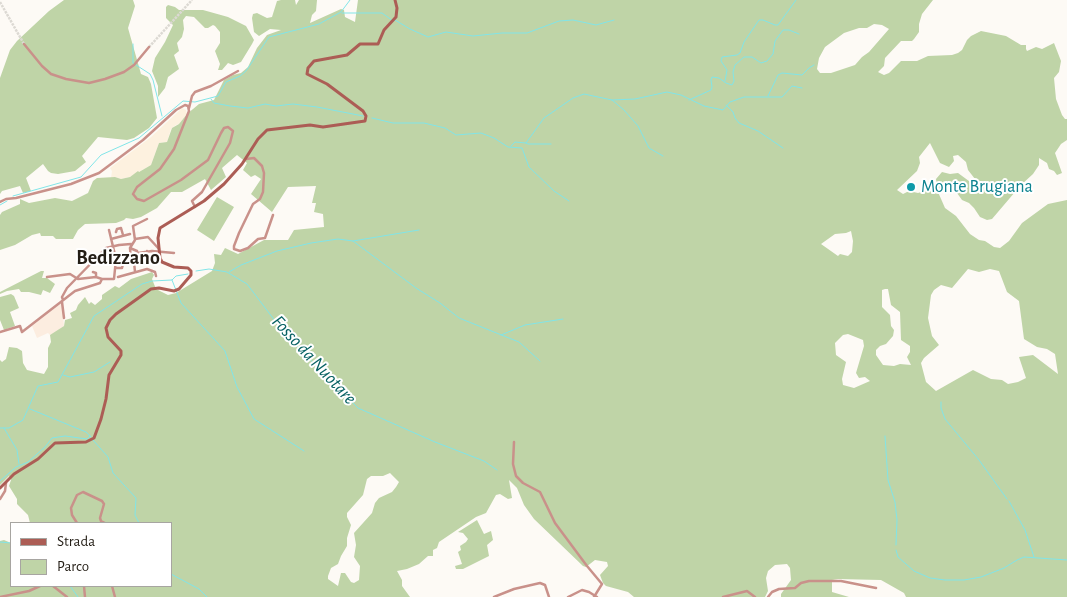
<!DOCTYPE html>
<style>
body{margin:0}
#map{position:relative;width:1067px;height:597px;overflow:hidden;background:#fdfaf5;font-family:"Alegreya Sans",sans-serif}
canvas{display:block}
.legend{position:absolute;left:10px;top:522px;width:162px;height:65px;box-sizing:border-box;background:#fff;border:1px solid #a7a5a1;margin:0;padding:6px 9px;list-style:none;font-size:15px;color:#231d15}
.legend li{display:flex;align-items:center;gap:10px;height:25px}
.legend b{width:25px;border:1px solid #a7a5a1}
</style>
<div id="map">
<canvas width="1067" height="597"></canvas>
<ul class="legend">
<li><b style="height:6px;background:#ac5d55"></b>Strada</li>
<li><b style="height:14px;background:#bfd4a7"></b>Parco</li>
</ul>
</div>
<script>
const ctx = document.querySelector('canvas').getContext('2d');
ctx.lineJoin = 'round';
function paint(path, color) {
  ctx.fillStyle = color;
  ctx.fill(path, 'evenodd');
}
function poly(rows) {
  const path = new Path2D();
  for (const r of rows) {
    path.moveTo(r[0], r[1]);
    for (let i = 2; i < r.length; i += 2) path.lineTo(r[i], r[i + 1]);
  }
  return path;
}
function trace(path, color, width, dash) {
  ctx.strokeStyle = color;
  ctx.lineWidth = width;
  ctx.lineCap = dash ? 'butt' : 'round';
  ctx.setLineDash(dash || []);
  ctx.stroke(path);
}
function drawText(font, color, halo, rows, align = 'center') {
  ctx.font = font + ' "Alegreya Sans",sans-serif';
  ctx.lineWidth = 4;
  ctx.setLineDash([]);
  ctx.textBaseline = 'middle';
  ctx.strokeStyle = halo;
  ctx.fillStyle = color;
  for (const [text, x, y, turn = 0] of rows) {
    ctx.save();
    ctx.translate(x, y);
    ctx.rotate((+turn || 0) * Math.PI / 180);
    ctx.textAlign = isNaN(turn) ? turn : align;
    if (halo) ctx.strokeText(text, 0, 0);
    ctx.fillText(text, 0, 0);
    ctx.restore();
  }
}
const built = poly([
 [182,108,186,110,187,114,179,124,176,125,171,129,167,142,159,143,151,165,130,177,121,179,115,177,111,178,112,171,110,168,151,137]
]);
const education = poly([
 [60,304,62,304,64,326,53,334,50,335,48,333,37,338,32,326]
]);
const green = poly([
 [64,0,133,0,135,6,128,28,141,74,148,77,151,84,157,118,149,128,134,138,127,140,98,137,82,156,86,162,75,171,58,174,51,173,48,171,43,164,26,178,31,191,23,193,20,186,2,191,0,194,0,78,10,50,17,41,49,11],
 [281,0,295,0,296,5,299,0,317,0,316,11,312,15,310,23,341,9,344,10,345,17,355,22,358,0,933,0,922,14,919,24,919,32,914,39,912,41,901,41,885,58,884,66,878,72,884,75,889,73,901,61,917,61,928,56,952,55,958,53,962,50,967,40,971,36,981,31,1006,36,1021,45,1026,45,1026,49,1027,51,1036,47,1042,49,1054,43,1061,61,1059,72,1054,78,1056,99,1062,115,1065,119,1067,119,1067,140,1061,144,1055,153,1062,173,1057,175,1054,171,1049,169,1047,163,1039,158,1039,165,1033,174,1021,185,992,219,987,220,980,217,974,208,969,203,962,200,957,193,952,190,942,190,937,187,936,179,942,172,950,174,958,173,973,184,975,179,968,170,966,162,958,155,953,156,954,161,949,167,940,163,930,143,919,157,920,163,917,171,897,190,903,194,909,191,918,193,934,188,938,192,945,208,956,216,970,234,979,240,985,241,994,247,1000,248,1009,241,1022,223,1048,204,1067,200,1067,597,906,597,904,593,881,580,838,579,832,580,832,592,849,597,781,597,781,594,791,580,790,568,787,564,775,565,768,571,766,578,768,591,765,597,634,597,628,592,606,586,603,583,600,575,608,566,607,562,595,560,586,567,583,566,534,519,524,505,517,488,509,480,512,498,508,499,500,494,496,495,486,513,476,517,439,542,437,548,433,550,433,556,428,556,419,564,407,569,397,571,402,580,402,586,410,597,0,597,0,541,4,540,11,543,11,586,171,586,171,523,30,523,28,515,17,504,17,499,9,486,11,480,9,476,0,485,0,360,2,362,6,359,9,347,17,348,22,351,23,363,27,370,44,374,48,367,48,348,51,342,50,335,64,326,65,320,72,318,70,313,76,310,78,305,85,297,89,304,91,302,95,305,102,299,102,295,115,286,119,288,131,279,152,272,154,275,152,279,156,289,168,295,176,293,212,271,215,263,214,254,221,255,225,248,238,254,264,240,288,240,294,230,324,227,323,214,314,212,316,203,312,203,316,186,288,187,272,212,251,194,261,179,255,175,251,177,243,170,247,163,237,155,222,168,226,177,211,190,205,179,182,192,171,192,157,208,141,217,133,219,126,218,124,220,116,223,85,224,78,230,73,239,56,239,53,236,41,236,40,233,32,235,15,245,0,250,0,215,2,212,20,204,20,199,29,203,55,198,72,201,88,193,93,181,97,178,115,177,121,179,130,177,138,171,139,172,151,165,159,143,167,142,172,128,179,124,187,114,199,104,214,100,224,80,233,75,241,73,248,67,257,48,267,35,281,30,270,29,259,36,254,32,252,18,253,14,257,13,267,18,272,17,277,1],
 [874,24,882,25,889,29,869,52,862,57,855,65,831,73,820,73,817,69,819,58,825,47,844,33,859,28,867,28],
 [851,231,853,241,852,252,848,256,840,254,838,256,821,244,835,234,846,233],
 [968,269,979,272,990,269,999,271,1007,292,1019,301,1024,339,1037,347,1047,349,1055,354,1058,374,1033,355,1019,357,1026,378,1018,382,1008,384,1002,380,991,379,973,370,936,391,926,382,921,363,924,358,939,345,932,336,928,318,931,295,934,290,941,285,952,288],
 [885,289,888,289,891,305,900,312,901,340,910,346,910,352,907,357,911,365,900,364,894,366,883,365,876,355,876,350,880,346,886,344,893,336,894,330,891,326,890,315,882,307,882,290],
 [848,334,863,340,864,346,856,373,859,378,865,377,870,381,854,388,843,385,842,379,846,362,836,355,835,343,843,335],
 [390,473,399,482,396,487,392,492,379,498,375,503,372,513,354,533,356,545,354,557,360,566,359,580,354,583,351,582,345,573,341,573,338,586,328,579,328,576,331,568,338,564,341,556,347,546,347,538,351,525,347,517,347,513,363,495,367,479,371,476,383,476],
 [168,5,175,7,179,10,203,10,228,17,246,26,254,40,252,44,241,62,233,65,228,63,222,70,218,70,220,64,215,51,220,43,220,32,215,26,213,25,208,28,205,28,194,17,186,16,183,20,184,29,182,37,177,43,179,51,174,55,179,69,168,77,165,88,158,97,158,86,152,71,155,58,165,42,173,25,166,18,166,7],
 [217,197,234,207,214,241,197,230],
 [41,271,44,271,42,278,47,278,55,284,50,293,43,290,41,295,29,292,21,292,19,289,7,291,0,294,0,292],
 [11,294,14,296,19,308,10,312,15,326,4,330,0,320,0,297],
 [477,520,484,534,491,531,493,540,487,545,489,556,463,569,456,569,455,566,462,564,458,552,461,550,460,546,466,542,468,539,463,533,458,532]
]);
const stream = poly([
 [342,13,382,13,393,21,395,20,410,29,428,37,446,32,473,36,502,33,527,33,559,21,573,20,596,25,614,20],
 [133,44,133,63,150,74,153,80,162,116],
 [725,81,727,70,721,61,722,57,737,55,740,53,744,42,759,20,763,20,775,25,778,25,796,0],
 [768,96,778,75,782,73,802,75,809,68,814,65],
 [211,99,214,103,230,106,248,108,265,104,276,106,293,104,317,107,363,116],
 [612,100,635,99,667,92,681,95,704,106,723,110,730,102,744,97,782,97,792,86,802,88],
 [689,100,711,90,712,87,711,80,712,77,719,78,726,83,732,85,734,81,733,72,735,65,744,57,752,57,761,63,767,61,773,54,775,41,783,30,789,30,799,34],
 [726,105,733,112,735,118,739,123,758,131,783,148],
 [372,118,393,123,424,123,445,128,456,135,481,133,494,138,508,147,522,148,529,167,554,191,569,201],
 [526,143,544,118,573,98,584,94,612,100,624,110,638,126,649,148,663,156],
 [511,146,515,142,526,143,528,144,551,144],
 [13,196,81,177,101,155,139,138,183,101,195,102,218,96,226,82,240,76,246,71,269,37,319,24,341,12,350,0],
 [0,205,7,201],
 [353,241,419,230],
 [196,271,209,269,227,272,247,284,285,334,358,408,435,442,484,461,497,470],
 [229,272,241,265,277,251,311,243,338,239,353,241,416,288,440,303,459,318,519,342,540,361],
 [172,280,181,303,225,351,237,387,254,419,304,451],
 [501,335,525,325,563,319],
 [63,375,70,377,94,372,110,362],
 [941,402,941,408,945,419,979,460,1007,499],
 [30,409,86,432,91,437],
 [0,428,9,428,23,420,38,386,58,382,94,316,142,284,152,281,172,280,176,276,188,274],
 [4,428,17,450,19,464],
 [885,436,888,480,895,502,897,520,896,545],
 [93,440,108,457,113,473,136,498,135,515,139,523],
 [0,481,16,467,28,462,45,447,52,438,65,436,87,439,90,436],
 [1009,501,1025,530,1034,557],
 [0,542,11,543],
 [896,550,898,557,914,571,930,578,945,580,964,580,981,577,1004,568,1017,560,1024,557,1067,560],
 [171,574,199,589,207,597],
 [70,586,78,597]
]);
const streetTunnel = poly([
 [0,2,24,44],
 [149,47,192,0]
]);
const street = poly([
 [24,44,42,66,51,74,66,79,89,83,105,79,124,72,134,65,149,47],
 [189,108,192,96,195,92,211,86,238,71],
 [246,159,254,158,262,166,264,173,263,192,260,199,253,204,239,233,234,246,234,249,240,251,248,248,258,239,265,238,273,215],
 [0,202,6,199,16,198,71,184,99,173,143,140,176,110,185,105,188,106,189,111,174,149,160,169,137,187,133,194,137,199,144,201,181,180,208,160,221,133,224,128,228,127,233,131,230,143,202,192,192,201,195,207],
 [116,232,117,229,121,228,123,235],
 [111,239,130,234],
 [135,239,148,237,159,249],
 [135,240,130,248,131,261,134,262,135,272],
 [135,240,133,226,147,219],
 [130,248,137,251,139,263],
 [138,253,152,251,174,253],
 [144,257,148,258,147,251],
 [148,258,150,262,161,260],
 [135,264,150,262],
 [116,268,122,268,124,260,130,257],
 [93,272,96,273,96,277,102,279],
 [47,277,70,274,78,279,96,277],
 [118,277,147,269,155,272,156,276],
 [63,300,62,297,67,288,106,248,119,245,131,244],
 [62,302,64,318],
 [0,332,20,326,22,332,75,291,100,283,102,279,114,279,116,259,109,230],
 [514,442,513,464,516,476,523,483,540,492,555,523,587,566,602,584,594,597],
 [0,499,5,491,6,483],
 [77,523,72,515,71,508,77,495,83,492,102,501,104,504,100,518,101,521,105,523],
 [53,586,67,597],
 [84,586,85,597],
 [112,586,115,597],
 [0,597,29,591,40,586],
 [494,597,514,589,540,583,545,585,549,597],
 [568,597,582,590,589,592,597,597],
 [723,597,747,591,755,597],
 [768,597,772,592,779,589,795,588,801,583,809,581,841,581,876,588]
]);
const secondary = poly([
 [0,488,14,474,38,459,55,443,86,442,94,438,101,419,106,399,109,375,121,355,121,351,108,337,106,328,110,320,116,314,151,289,159,288,174,291,179,289,191,275,191,271,188,268,174,267,162,262,160,258,158,238,160,228,204,201,224,184,242,164,258,139,267,130,310,125,323,127,365,121,366,116,363,111,327,84,307,74,308,68,314,61,347,55,360,44,378,44,384,30,396,17,397,8,395,0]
]);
const markers = [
 [911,187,5,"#0f9aa8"]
];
const cultureNames = [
 ["Monte Brugiana",921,187]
];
const waterNames = [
 ["Fosso da Nuotare",314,360,47]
];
const quarterNames = [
 ["Bedizzano",118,258]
];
paint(built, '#fdf1df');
paint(education, '#fcede0');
paint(green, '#bfd4a7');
trace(stream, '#81e5e8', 1);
trace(streetTunnel, '#dcd9d3', 2.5, [2.5, 1]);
trace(street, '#c9918a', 2.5);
trace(secondary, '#ac5d55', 3);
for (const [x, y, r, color] of markers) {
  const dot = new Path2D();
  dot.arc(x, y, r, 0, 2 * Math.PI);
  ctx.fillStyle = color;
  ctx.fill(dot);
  trace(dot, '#fff', 2);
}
drawText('18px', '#0d838f', '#fff', cultureNames, 'left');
drawText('italic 19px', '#086264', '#fff', waterNames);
drawText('bold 20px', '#231d15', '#fff', quarterNames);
</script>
